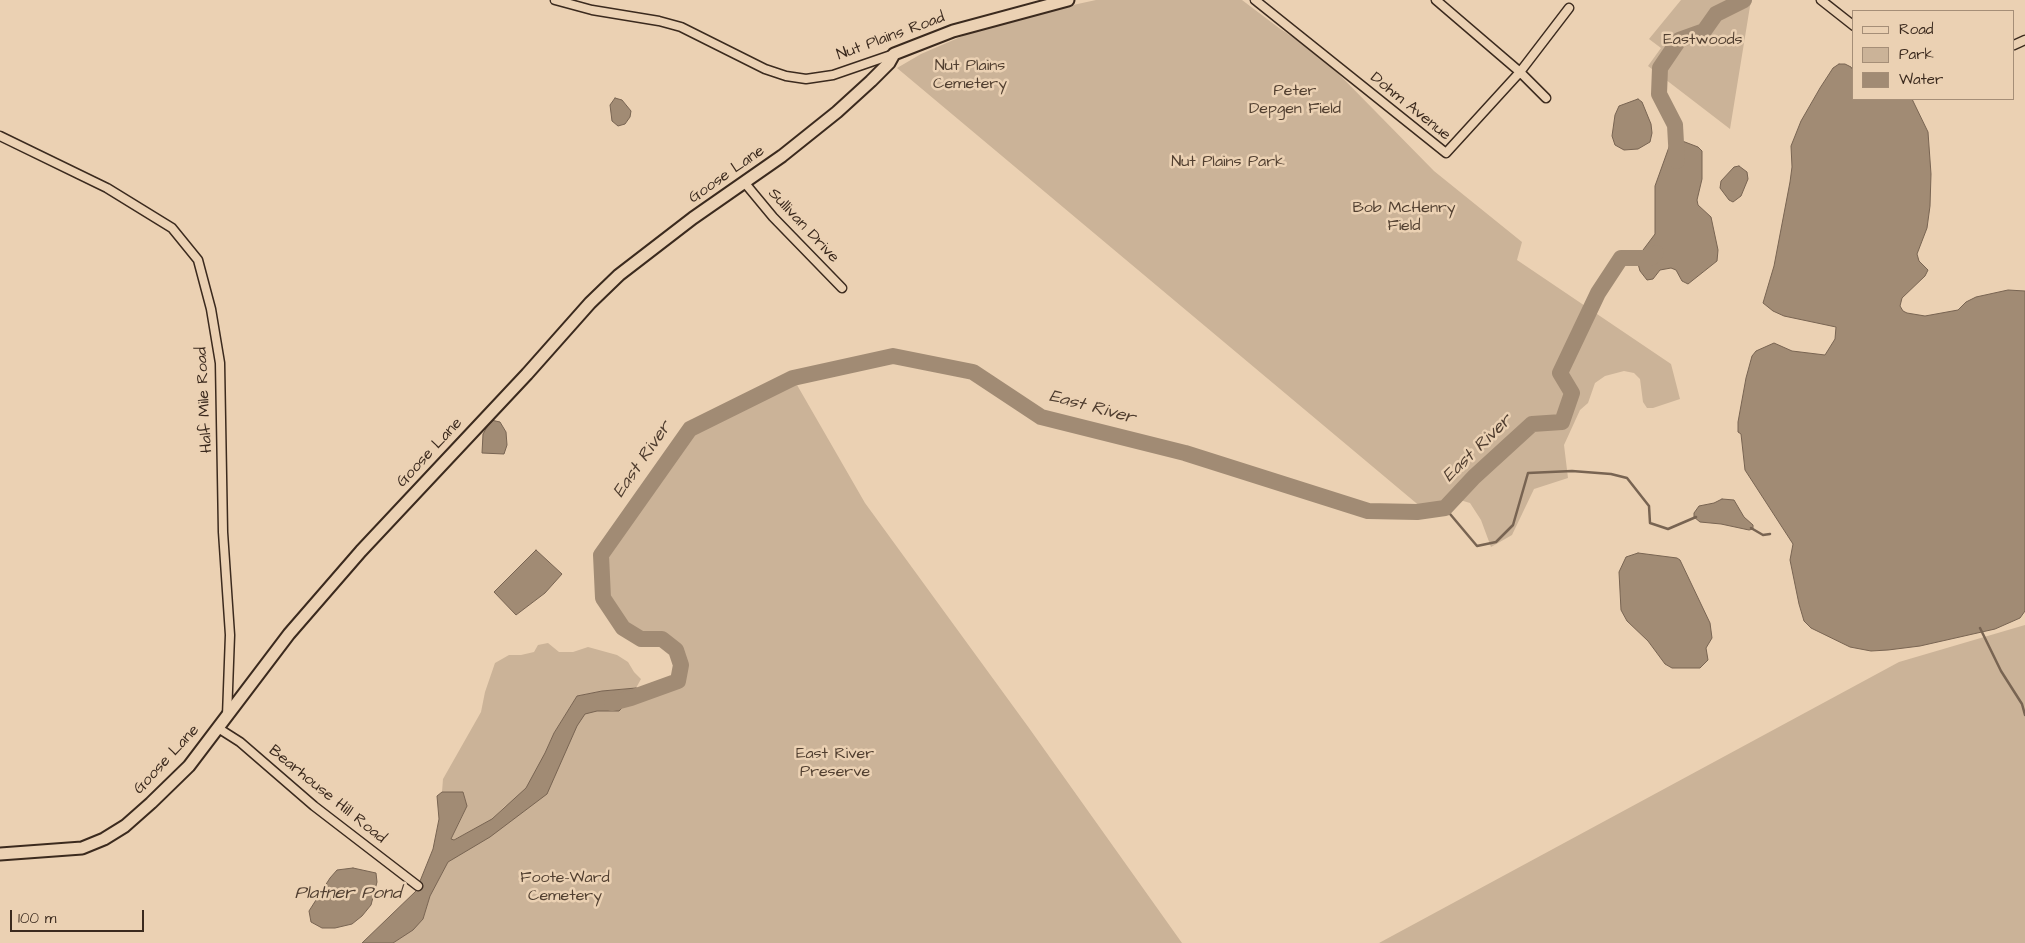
<!DOCTYPE html>
<style>
body{margin:0}
#map{position:relative;width:2025px;height:943px;overflow:hidden;background:#ebd1b3;font-family:"Architects Daughter",sans-serif}
canvas{display:block}
.legend{position:absolute;left:1852px;top:10px;width:162px;height:90px;box-sizing:border-box;background:#ebd1b3;border:1px solid #a58e77;margin:0;padding:6px 9px;list-style:none;font-size:15px;color:#3b2a1e}
.legend li{display:flex;align-items:center;gap:10px;height:25px}
.legend b{width:25px;border:1px solid #a58e77}
.scale{position:absolute;left:10px;top:910px;width:134px;height:22px;box-sizing:border-box;border:2px solid #3b2a1e;border-top:0;padding-left:6px;font-size:15px;line-height:18px;white-space:nowrap;color:#3b2a1e;-webkit-text-stroke:4px #ebd1b3;paint-order:stroke}
</style>
<div id="map">
<canvas width="2025" height="943"></canvas>
<ul class="legend">
<li><b style="height:6px;background:#ebd1b3"></b>Road</li>
<li><b style="height:14px;background:#cbb398"></b>Park</li>
<li><b style="height:14px;background:#a18b74"></b>Water</li>
</ul>
<div class="scale">100 m</div>
</div>
<script>
const ctx = document.querySelector('canvas').getContext('2d');
ctx.lineJoin = 'round';
function paint(path, color) {
  ctx.fillStyle = color;
  ctx.fill(path, 'evenodd');
}
function poly(rows) {
  const path = new Path2D();
  for (const r of rows) {
    path.moveTo(r[0], r[1]);
    for (let i = 2; i < r.length; i += 2) path.lineTo(r[i], r[i + 1]);
  }
  return path;
}
function trace(path, color, width, dash) {
  ctx.strokeStyle = color;
  ctx.lineWidth = width;
  ctx.lineCap = dash ? 'butt' : 'round';
  ctx.setLineDash(dash || []);
  ctx.stroke(path);
}
function drawText(font, color, halo, rows, align = 'center') {
  ctx.font = font + ' "Architects Daughter",sans-serif';
  ctx.lineWidth = 5;
  ctx.setLineDash([]);
  ctx.textBaseline = 'middle';
  ctx.strokeStyle = halo;
  ctx.fillStyle = color;
  for (const [text, x, y, turn = 0] of rows) {
    ctx.save();
    ctx.translate(x, y);
    ctx.rotate((+turn || 0) * Math.PI / 180);
    ctx.textAlign = isNaN(turn) ? turn : align;
    if (halo) ctx.strokeText(text, 0, 0);
    ctx.fillText(text, 0, 0);
    ctx.restore();
  }
}
const green = poly([
 [1096,0,1242,0,1279,28,1320,55,1434,171,1522,242,1517,260,1671,364,1680,399,1653,408,1647,408,1643,402,1640,379,1634,373,1624,371,1605,376,1595,383,1588,403,1580,410,1564,445,1568,478,1534,489,1512,535,1491,547,1481,520,1470,503,1460,500,1428,513,897,68,921,54,995,22],
 [1681,0,1751,0,1730,129,1648,66,1661,48,1649,39],
 [793,378,865,503,1029,728,1182,943,393,943,423,919,430,896,448,862,490,826,507,804,492,820,453,840,451,840,467,806,463,792,442,792,443,779,481,712,485,692,495,663,509,655,521,655,534,652,538,645,548,643,559,652,573,652,588,647,617,655,628,662,634,672,641,679,636,688,602,691,577,696,554,733,545,753,581,708,612,696,632,698,678,681,681,665,676,650,662,640,641,639,623,628,603,598,601,555,690,429],
 [2025,625,2025,943,1379,943,1899,662]
]);
const water = poly([
 [1839,64,1845,64,1851,67,1854,72,1854,99,1912,99,1928,132,1931,174,1930,206,1927,228,1917,254,1919,261,1928,270,1925,276,1902,298,1900,306,1903,311,1907,313,1925,316,1958,310,1966,302,1976,297,2008,290,2025,291,2025,611,2020,618,1995,629,1920,646,1888,650,1871,651,1850,647,1811,628,1804,621,1799,604,1790,560,1793,544,1745,470,1741,434,1738,432,1738,422,1746,378,1752,356,1756,351,1774,343,1792,351,1825,355,1835,339,1836,327,1784,316,1773,311,1763,303,1774,266,1790,182,1792,167,1791,146,1801,121,1820,88,1833,68,1839,64],
 [615,98,622,100,631,111,630,117,625,124,618,126,612,121,610,105,615,98],
 [1638,99,1642,102,1651,124,1652,133,1650,142,1638,149,1624,150,1615,145,1612,136,1615,115,1619,106,1638,99],
 [1677,139,1698,147,1702,151,1702,179,1697,200,1698,205,1711,217,1718,250,1717,261,1688,284,1682,281,1676,270,1671,268,1660,270,1653,279,1647,280,1640,271,1638,264,1637,258,1655,234,1655,186,1669,147,1671,141,1677,139],
 [1739,166,1747,172,1748,179,1741,196,1733,202,1729,200,1720,188,1721,181,1734,167,1739,166],
 [491,420,500,422,506,432,507,445,504,454,482,453,483,434,491,420],
 [1722,499,1734,500,1744,517,1753,525,1753,529,1749,530,1721,524,1700,522,1694,517,1694,513,1699,506,1714,503,1722,499],
 [536,550,562,574,545,593,516,615,494,592,536,550],
 [1638,553,1677,558,1680,560,1710,623,1712,638,1706,648,1708,660,1700,668,1672,668,1665,664,1648,641,1627,621,1621,610,1619,572,1626,557,1638,553],
 [636,688,631,698,619,711,597,711,585,714,577,726,547,794,490,837,448,862,430,896,423,919,413,930,393,943,362,943,416,891,433,849,439,819,437,796,442,792,463,792,467,806,451,839,454,840,492,819,526,788,545,753,554,733,577,696,602,691,636,688],
 [353,868,376,873,377,882,371,905,362,916,352,924,335,928,322,928,311,922,309,911,330,878,337,870,353,868]
]);
const stream = poly([
 [1445,508,1477,546,1496,542,1513,525,1528,473,1572,471,1611,474,1627,478,1649,506,1650,523,1668,529,1696,517],
 [1751,528,1763,535,1770,534],
 [1980,628,2001,671,2022,704,2025,715]
]);
const river = poly([
 [1677,161,1675,125,1659,94,1660,68,1679,40,1704,31,1716,14,1744,0],
 [612,703,631,698,678,681,681,665,676,650,662,639,641,639,623,628,603,598,601,555,690,429,793,378,893,356,973,372,1041,417,1185,453,1368,511,1417,512,1445,508,1474,477,1532,424,1562,422,1572,393,1560,373,1598,293,1621,258,1651,258,1656,253]
]);
const street = poly([
 [555,0,592,10,659,21,681,27,765,69,786,76,806,79,833,75,894,54],
 [1255,0,1446,153,1520,72,1569,8],
 [1436,0,1520,72,1546,98],
 [1821,0,1854,26],
 [2014,45,2025,40],
 [0,136,107,188,172,228,198,260,211,309,220,363,223,532,230,635,227,716],
 [744,182,773,217,842,288],
 [218,728,240,742,314,806,418,886]
]);
const secondary = poly([
 [0,854,82,848,104,839,125,826,151,803,189,766,289,634,361,551,527,374,590,303,619,275,693,218,782,156,837,112,871,81,889,63,894,54,953,31,1068,0]
]);
const streetNames = [
 ["Nut Plains Road",891,37,-20],
 ["Dohm Avenue",1410,107,39],
 ["Goose Lane",727,175,-35],
 ["Sullivan Drive",803,226,47],
 ["Half Mile Road",205,400,-93],
 ["Goose Lane",430,453,-47],
 ["Goose Lane",167,760,-47],
 ["Bearhouse Hill Road",327,795,39]
];
const parkNames = [
 ["Eastwoods",1703,41],
 ["Nut Plains",970,67],
 ["Cemetery",970,85],
 ["Peter",1295,92],
 ["Depgen Field",1295,110],
 ["Nut Plains Park",1228,163],
 ["Bob McHenry",1404,209],
 ["Field",1404,227],
 ["East River",835,755],
 ["Preserve",835,773],
 ["Foote-Ward",565,879],
 ["Cemetery",565,897]
];
const waterNames = [
 ["East River",1092,408,15],
 ["East River",1478,449,-44],
 ["East River",643,460,-55],
 ["Platner Pond",348,894]
];
paint(green, '#cbb398');
paint(water, '#a18b74');
trace(water, '#786452', 1);
trace(stream, '#786452', 2.5);
trace(river, '#a18b74', 16);
trace(street, '#3b2a1e', 11);
trace(secondary, '#3b2a1e', 15);
trace(street, '#ebd1b3', 8);
trace(secondary, '#ebd1b3', 11);
drawText('16px', '#3b2a1e', '#ebd1b3', streetNames);
drawText('16px', '#513f30', '#ebd1b3', parkNames);
drawText('italic 18px', '#4f3d2f', '#ebd1b3', waterNames);
</script>
